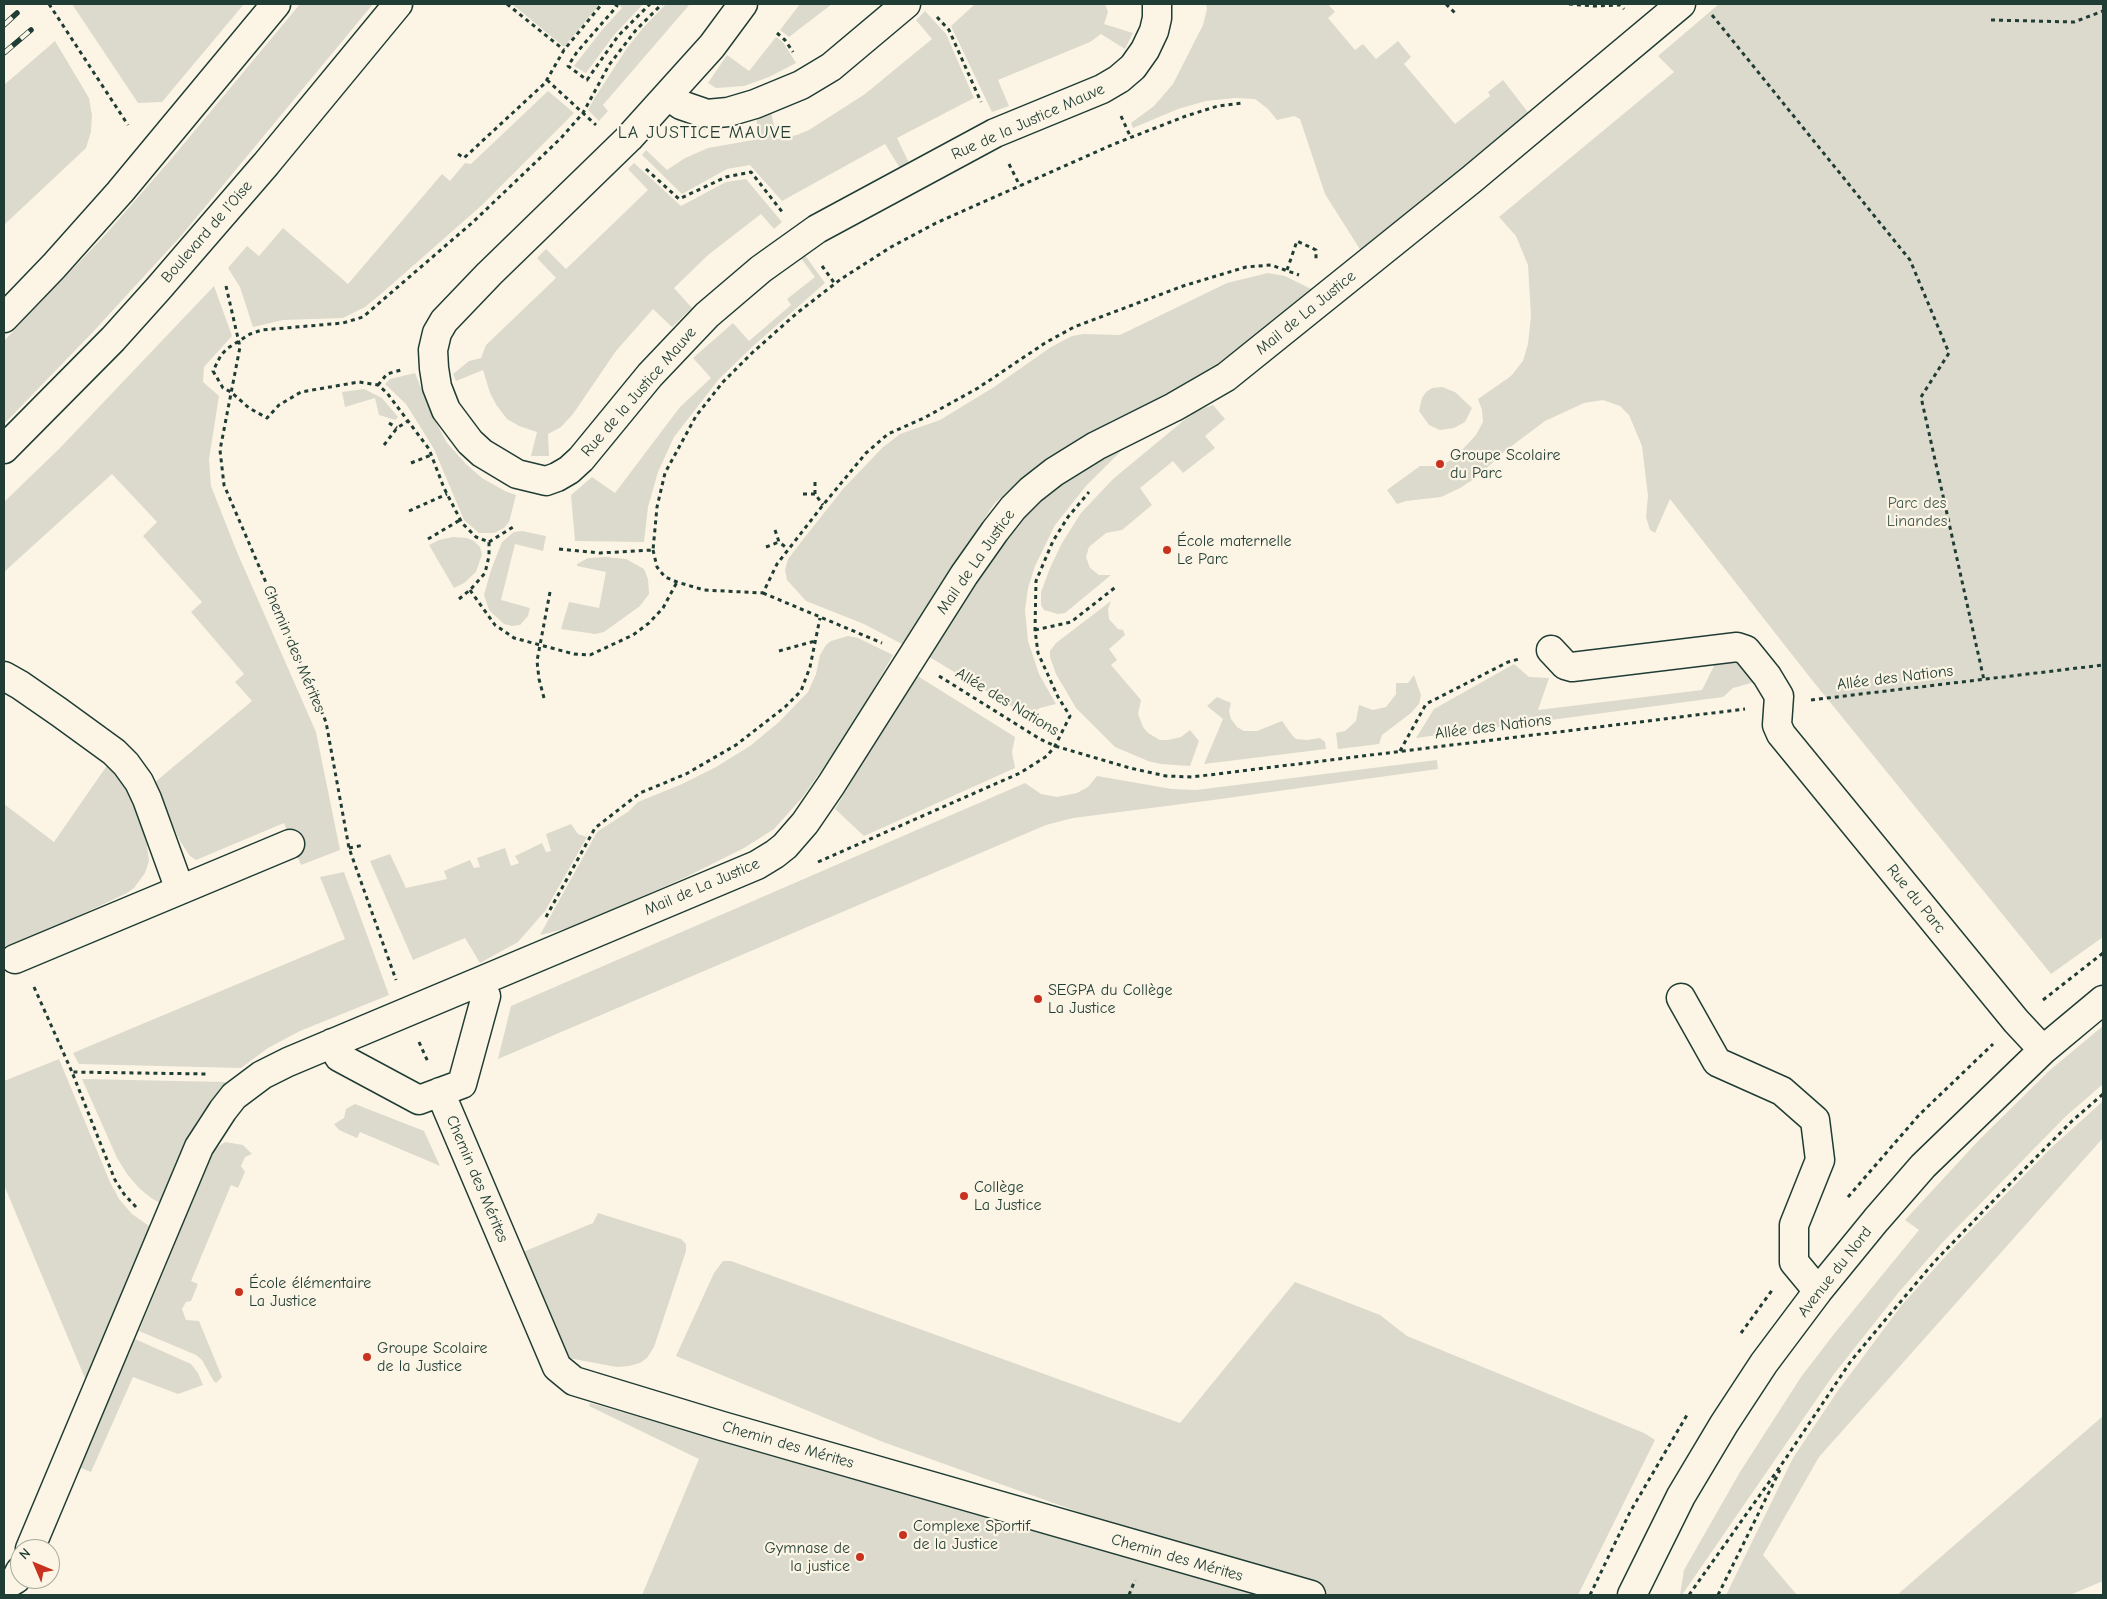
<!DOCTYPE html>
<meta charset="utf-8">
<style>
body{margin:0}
#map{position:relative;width:2107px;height:1599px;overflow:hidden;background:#fcf5e5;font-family:"Comic Neue",sans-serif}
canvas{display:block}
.frame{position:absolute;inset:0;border:5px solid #1f3d34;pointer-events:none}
.north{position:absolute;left:10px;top:1539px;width:50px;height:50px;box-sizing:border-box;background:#fcf5e5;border:1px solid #a4ab9e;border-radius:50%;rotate:315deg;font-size:14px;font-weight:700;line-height:20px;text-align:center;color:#1f3d34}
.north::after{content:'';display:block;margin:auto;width:18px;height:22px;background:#c8321e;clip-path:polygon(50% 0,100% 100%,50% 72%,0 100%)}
</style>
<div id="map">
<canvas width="2107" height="1599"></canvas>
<div class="frame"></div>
<div class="north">N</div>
</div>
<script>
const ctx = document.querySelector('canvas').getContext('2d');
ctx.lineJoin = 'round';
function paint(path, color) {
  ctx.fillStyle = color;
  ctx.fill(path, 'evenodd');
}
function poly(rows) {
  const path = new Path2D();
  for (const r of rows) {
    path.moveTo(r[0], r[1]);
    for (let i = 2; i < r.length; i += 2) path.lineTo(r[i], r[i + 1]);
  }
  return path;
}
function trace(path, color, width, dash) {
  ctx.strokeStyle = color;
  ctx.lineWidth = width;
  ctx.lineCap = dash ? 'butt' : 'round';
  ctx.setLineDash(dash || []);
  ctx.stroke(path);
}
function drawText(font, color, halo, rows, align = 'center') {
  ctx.font = font + ' "Comic Neue",sans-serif';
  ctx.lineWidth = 4.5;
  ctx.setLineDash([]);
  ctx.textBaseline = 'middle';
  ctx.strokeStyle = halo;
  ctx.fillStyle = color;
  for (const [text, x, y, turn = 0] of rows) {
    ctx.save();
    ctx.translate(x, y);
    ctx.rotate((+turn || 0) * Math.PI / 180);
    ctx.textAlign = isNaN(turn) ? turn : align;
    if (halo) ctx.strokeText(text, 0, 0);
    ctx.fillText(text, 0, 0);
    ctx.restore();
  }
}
const green = poly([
 [72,4,244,4,162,102,138,103],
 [300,4,373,4,181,236,91,334,4,424,4,341,106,234,172,158],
 [512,4,600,4,564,47],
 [618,4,643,4,614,35,586,73,574,66,602,30,622,8],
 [666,4,690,4,603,105,608,111,599,121,588,110,594,99,627,48,643,28],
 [800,4,832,4,789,37,780,30],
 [975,4,1105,4,1108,12,1104,24,1133,33,1125,49,1101,34,1090,42,998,80,1009,106,992,112,951,26],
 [1206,4,1328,4,1335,12,1328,18,1355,50,1363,44,1376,59,1398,41,1411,57,1404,64,1455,124,1490,96,1488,92,1503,80,1530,115,1361,251,1325,194,1300,119,1294,116,1277,120,1268,109,1255,99,1235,98,1206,101,1178,109,1133,128,1131,123,1154,106,1173,84,1203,25,1207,9],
 [1719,4,2103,4,2103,937,2051,974,1812,680,1670,499,1655,533,1650,530,1646,517,1648,496,1642,446,1629,415,1620,406,1603,400,1584,403,1545,421,1505,451,1477,477,1460,488,1441,497,1406,501,1397,504,1387,490,1420,466,1439,466,1449,461,1463,449,1476,435,1483,422,1482,410,1478,399,1511,376,1523,361,1528,344,1531,316,1528,265,1516,236,1499,217,1674,72,1658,56],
 [925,11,946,34,974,98,897,138,909,163,900,168,885,144,782,201,750,165,727,169,682,194,642,155,646,150,667,170,685,158,708,148,759,139,756,116,771,112,777,139,797,135,809,130,865,94,932,39,916,20],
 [776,37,783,42,796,63,769,77,744,86,716,88,708,83,727,55,749,71],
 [55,41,89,98,92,115,91,132,86,148,4,225,4,85],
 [548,91,574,113,481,206,382,293,365,307,343,318,283,320,253,327,240,287,228,268,247,246,259,256,283,228,348,284,442,174,450,181,465,163,471,164],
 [634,163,681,206,726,182,746,179,782,222,774,229,761,214,708,255,674,288,692,308,672,327,653,309,616,351,573,414,561,427,548,434,549,456,531,456,537,432,519,426,507,419,497,406,490,393,483,370,456,381,453,374,469,361,481,358,486,345,556,278,537,258,546,249,566,269,648,190,628,169],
 [804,254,825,283,752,347,719,379,674,437,658,472,648,507,644,542,575,541,571,495,592,477,615,493,680,407,711,378,693,358,733,323,749,341,791,305,787,299,815,277,800,257],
 [1268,273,1285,276,1313,290,1214,371,1195,382,1113,420,1032,472,1009,490,994,504,902,644,864,624,806,601,787,580,785,570,788,559,805,537,843,489,882,448,900,434,940,420,994,387,1051,347,1072,336,1084,334,1120,335,1227,283],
 [214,286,232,336,204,367,203,382,219,396,209,459,211,486,237,552,316,732,340,850,301,865,284,823,196,860,190,856,180,841,154,783,252,701,235,682,244,674,191,612,202,602,143,536,157,522,112,474,4,572,4,502,59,449],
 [415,373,431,413,447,443,466,464,482,478,505,491,516,495,509,522,504,528,494,533,479,533,464,520,434,449,406,404,385,384,390,379],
 [1442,387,1455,392,1472,408,1465,422,1454,428,1440,430,1429,425,1419,411,1422,398,1426,392,1432,388],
 [364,389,382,398,398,417,395,420,379,415,375,398,345,407,342,392],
 [1213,405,1225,419,1205,436,1215,448,1183,473,1173,461,1140,488,1152,505,1122,530,1106,533,1089,547,1086,557,1090,568,1099,575,1111,575,1065,613,1058,614,1044,610,1041,605,1041,592,1050,568,1062,543,1081,513,1113,479,1194,412],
 [1123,449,1086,486,1055,525,1035,566,1028,588,1025,610,1028,641,1039,674,1056,704,1040,708,1028,716,926,655,1004,538,1026,511,1057,486,1105,456],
 [522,531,546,536,543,551,515,544,501,600,530,608,528,616,520,625,512,626,504,624,489,610,484,595,491,570,502,542,514,532],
 [453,537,467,538,474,541,480,547,482,554,476,572,464,583,454,588,429,545,439,540],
 [605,557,626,559,644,569,648,579,649,594,640,606,604,632,595,634,561,629,569,602,599,608,606,572,577,566,577,564,588,558],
 [1111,601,1108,609,1109,619,1118,629,1123,630,1125,635,1109,649,1117,660,1111,665,1141,700,1138,714,1143,727,1148,733,1160,740,1168,740,1181,737,1190,730,1199,741,1190,766,1161,764,1148,761,1115,747,1076,708,1056,674,1050,657,1050,651,1056,643],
 [848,636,858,638,893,655,858,717,830,758,802,798,774,829,744,848,686,877,573,927,540,935,597,832,629,811,638,802,682,784,716,767,750,746,779,722,808,692,816,674,820,655,826,645,831,641],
 [1718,658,1739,659,1758,681,1733,688,1723,697,1416,738,1434,709,1514,664,1529,677,1549,678,1538,710,1702,690],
 [916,675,1015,737,1012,752,1015,768,864,836,835,809],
 [1414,675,1421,695,1419,704,1411,713,1382,735,1379,744,1338,749,1336,733,1345,731,1356,721,1359,705,1373,710,1386,707,1396,694,1396,683,1408,683],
 [1217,697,1231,703,1229,711,1231,719,1237,727,1244,731,1257,731,1282,721,1292,735,1296,739,1307,740,1320,738,1325,742,1326,749,1204,764,1223,719,1207,706],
 [1437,760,1438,769,1213,800,1073,818,1046,825,498,1059,511,1006,1025,783,1041,794,1057,797,1077,793,1088,787,1097,776,1172,789,1196,790],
 [108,764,131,793,144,824,149,861,145,873,134,888,127,893,4,951,4,804,54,842],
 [571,824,578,834,587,837,545,911,518,942,480,963,465,938,413,960,370,861,390,854,406,888,447,879,444,871,470,860,474,868,480,867,477,858,505,848,511,866,519,863,515,856,542,843,546,852,551,851,546,834],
 [344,872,389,995,300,1031,268,1048,241,1068,79,1064,73,1053,345,939,320,877],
 [2103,1026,2103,1084,2065,1117,1942,1243,1899,1292,1834,1374,1682,1595,1680,1595,1684,1570,1740,1472,1801,1377,1834,1334,1919,1230,1905,1220,1979,1140,2050,1070],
 [59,1059,110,1182,119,1199,132,1214,152,1228,87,1383,4,1185,4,1081],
 [82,1079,226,1082,198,1119,160,1203,151,1198,139,1188,127,1174,117,1158],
 [2103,1101,2103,1138,1819,1457,1763,1555,1797,1595,1726,1595,1793,1458,1837,1392,1901,1306,1952,1249,2050,1149],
 [355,1104,424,1131,440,1166,360,1132,357,1138,339,1130,334,1124,344,1118,346,1109],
 [225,1142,243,1145,252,1154,245,1157,241,1166,245,1172,238,1188,231,1185,191,1281,198,1284,191,1301,186,1302,182,1309,186,1320,199,1321,222,1377,216,1383,213,1380,202,1360,196,1355,139,1331,212,1155,216,1148],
 [598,1213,681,1239,686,1244,686,1251,654,1347,647,1358,640,1363,629,1366,617,1367,568,1358,523,1252,593,1223],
 [723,1261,731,1261,1180,1423,1295,1282,1380,1315,1407,1336,1644,1433,1655,1440,1578,1595,1327,1595,1207,1558,883,1442,676,1356,714,1273],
 [135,1339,191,1364,198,1373,203,1385,178,1394,133,1377,91,1472,76,1466,112,1374,129,1354],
 [590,1403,699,1434,781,1453,1142,1562,1268,1595,642,1595,699,1459,589,1406],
 [2103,1416,2103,1581,2070,1595,1897,1595]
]);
const path = poly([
 [49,4,128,125],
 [507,4,564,50],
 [615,4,617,6,577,52,568,66,587,80,618,36,650,4],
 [1446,4,1455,13],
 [1569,4,1594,6,1620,5,1624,9],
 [1712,15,1910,260,1949,353,1921,397,1984,680],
 [937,17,949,30,981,102],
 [1991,20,2074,22,2103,11],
 [777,33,785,40,793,52],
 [547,80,596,125],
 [1121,116,1131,138],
 [458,154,464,158,545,83,564,50,602,4],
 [1009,164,1020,186],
 [646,169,679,199,726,177,751,172,783,213],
 [822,266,835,284],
 [1287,270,1297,241,1316,250,1316,260],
 [226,286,240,347,220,450,224,485,326,722,349,848,396,980],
 [378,385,387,374,401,370],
 [389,423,397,428],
 [384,445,397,428,408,421],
 [411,463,431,455],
 [803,494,815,494,823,505],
 [815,494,815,479],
 [409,511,447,494],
 [775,530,779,542,788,549],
 [428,539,460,520],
 [489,542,513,527],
 [766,547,779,542],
 [559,549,600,553,653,550,657,507,665,473,696,416,723,382,752,353,797,313,841,279,891,247,936,223,1114,144,1186,116,1218,106,1243,103],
 [653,550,657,567,665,577,677,582,704,590,763,593,777,564,823,505,866,453,888,434,924,418,978,388,1045,343,1074,327,1183,286,1246,267,1271,265,1299,275],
 [470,590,495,625,514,638,574,654,590,655,633,635,649,623,663,608,677,582],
 [763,593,882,643],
 [459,599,470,590,485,573,489,556,489,542,476,537,462,523,444,488,429,449,387,393,378,385,359,382,301,392,279,405,267,418,249,408,231,392,223,388,213,371,221,355,228,348,250,334,262,330,343,323,363,317,473,222,561,138,583,113,609,65,636,30,662,4],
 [1035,630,1071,622,1117,586],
 [779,651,815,641],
 [939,676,1040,739,1055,746,1130,768,1166,776,1192,777,1745,709],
 [544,698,539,679,537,661,550,592],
 [1811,700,2103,665],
 [1400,751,1426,704,1508,662,1519,659],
 [349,848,364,845],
 [818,862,1020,773,1047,756,1055,746,1070,716,1058,697,1038,653,1035,630,1036,581,1053,541,1068,517,1089,492],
 [546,917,595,828,640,793,686,774,736,745,785,707,801,691,810,667,820,618],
 [34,987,72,1072],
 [2043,1000,2103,953],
 [419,1042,428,1062],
 [1848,1197,1919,1115,1993,1044],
 [136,1207,124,1194,115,1180,72,1072,207,1074],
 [1741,1333,1773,1289],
 [1129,1595,1135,1580],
 [1590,1595,1630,1512,1687,1415],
 [1689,1595,1784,1461,1851,1361,1880,1326,1935,1261,1997,1197,2072,1121,2103,1094],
 [1718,1595,1780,1470]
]);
const minor = poly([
 [743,4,712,46,629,138,489,274,444,321,437,333,433,350,434,368,437,387,446,410,470,442,482,453,517,474,546,481,557,477,569,470,581,459,650,375,707,315,761,269,817,229,995,133,1102,89,1119,79,1133,67,1145,50,1154,31,1157,18,1157,4],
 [668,96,681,105,707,114,728,112,755,104,801,85,831,67,906,4],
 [1551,650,1565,665,1572,667,1737,647,1746,650,1767,676,1779,696,1777,725,1781,734,2016,1021,2043,1050],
 [4,676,20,685,59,712,114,752,126,764,139,782,147,799,180,890,15,959],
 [180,890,290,844],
 [1681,998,1717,1062,1782,1091,1815,1120,1820,1160,1794,1225,1794,1262,1818,1291],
 [332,1043,339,1057,419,1100,462,1084,486,996,479,982],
 [440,1092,557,1367,574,1381,722,1426,1311,1595],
 [30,1549,199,1147,223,1110,234,1096,262,1075,288,1062,757,865,775,854,785,846,805,823,831,785,964,575,995,531,1013,508,1031,490,1054,472,1096,446,1174,407,1226,377,1472,179,1681,4],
 [4,1586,16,1579,20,1571],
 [1632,1595,1681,1496,1724,1424,1764,1363,1818,1291,1876,1220,1923,1166,2043,1050,2103,1000]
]);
const major = poly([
 [4,318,54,266,120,192,276,4],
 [4,449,113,339,158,289,266,164,398,4]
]);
const rail = poly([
 [4,25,17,13],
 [4,53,31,30]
]);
const markers = [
 [1440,464,5,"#c8321e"],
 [1167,550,5,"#c8321e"],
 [1038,999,5,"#c8321e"],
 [964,1196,5,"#c8321e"],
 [239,1292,5,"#c8321e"],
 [367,1357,5,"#c8321e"],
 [903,1535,5,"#c8321e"],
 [860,1557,5,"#c8321e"]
];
const streetNames = [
 ["Rue de la Justice Mauve",1028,122,-24],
 ["Boulevard de l'Oise",207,232,-49],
 ["Mail de La Justice",1306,313,-39],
 ["Rue de la Justice Mauve",639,392,-49],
 ["Mail de La Justice",976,562,-55],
 ["Chemin des Mérites",294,649,67],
 ["Allée des Nations",1895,678,-7],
 ["Allée des Nations",1007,702,31],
 ["Allée des Nations",1493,727,-7],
 ["Mail de La Justice",702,887,-23],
 ["Rue du Parc",1916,899,51],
 ["Chemin des Mérites",477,1179,67],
 ["Avenue du Nord",1835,1272,-52],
 ["Chemin des Mérites",788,1445,16],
 ["Chemin des Mérites",1177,1558,16]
];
const poiNames = [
 ["Groupe Scolaire",1450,455],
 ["du Parc",1450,473],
 ["École maternelle",1177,541],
 ["Le Parc",1177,559],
 ["SEGPA du Collège",1048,990],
 ["La Justice",1048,1008],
 ["Collège",974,1187],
 ["La Justice",974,1205],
 ["École élémentaire",249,1283],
 ["La Justice",249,1301],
 ["Groupe Scolaire",377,1348],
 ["de la Justice",377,1366],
 ["Complexe Sportif",913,1526],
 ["de la Justice",913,1544],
 ["Gymnase de",850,1548,"right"],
 ["la justice",850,1566,"right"]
];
const parkNames = [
 ["Parc des",1917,503],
 ["Linandes",1917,521]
];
const neighbourhoodNames = [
 ["LA JUSTICE MAUVE",705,133]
];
paint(green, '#dcdacc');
trace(minor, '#1f3d34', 31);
trace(major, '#1f3d34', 31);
trace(path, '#1f3d34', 3, [4, 4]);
trace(minor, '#fcf5e5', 28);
trace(major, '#fcf5e5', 28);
trace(rail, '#1f3d34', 5.5);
trace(rail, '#fcf5e5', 4, [11]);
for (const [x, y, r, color] of markers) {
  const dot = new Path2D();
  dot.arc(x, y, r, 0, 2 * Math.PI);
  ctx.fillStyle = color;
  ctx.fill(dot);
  trace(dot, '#fcf5e5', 2);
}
drawText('16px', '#1f3d34', '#fcf5e5', streetNames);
drawText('16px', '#1f3d34', '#fcf5e5', poiNames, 'left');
drawText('16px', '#455c52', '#fcf5e5', parkNames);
ctx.letterSpacing = '1px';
drawText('18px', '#1f3d34', '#fcf5e5', neighbourhoodNames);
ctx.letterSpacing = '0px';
</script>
